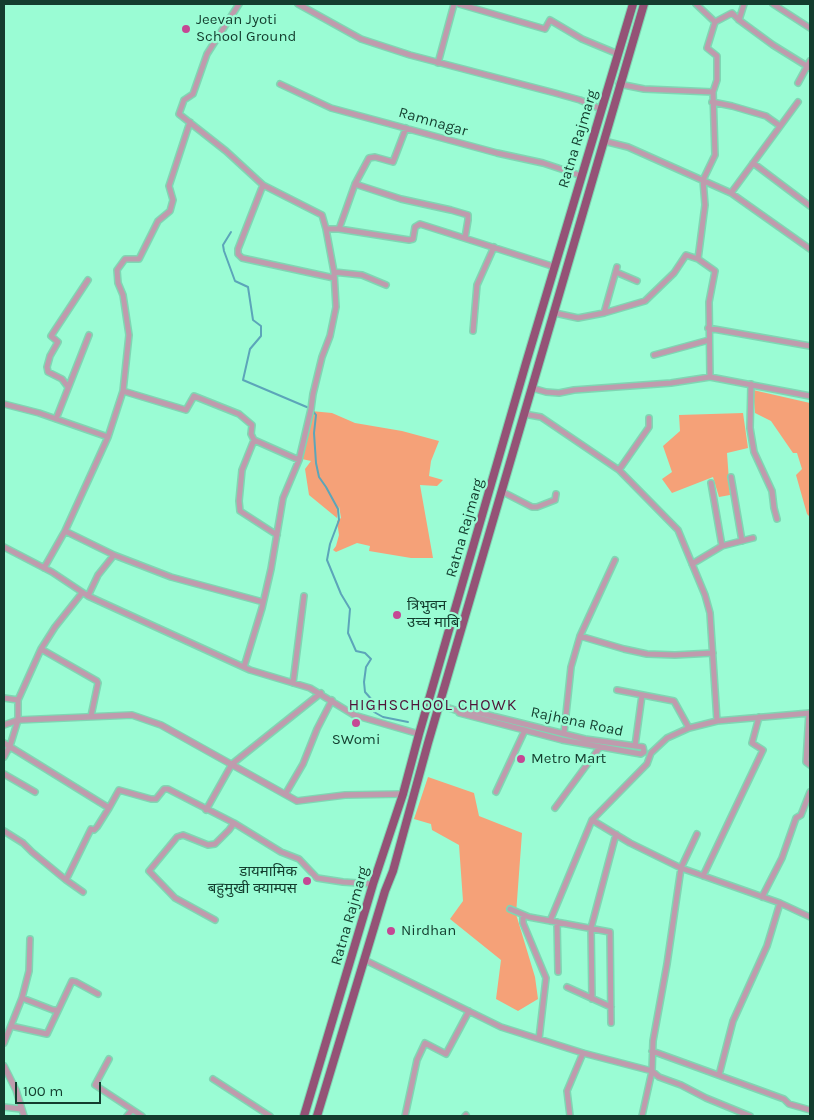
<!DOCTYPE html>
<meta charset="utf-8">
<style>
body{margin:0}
#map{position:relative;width:814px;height:1120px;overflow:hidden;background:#9afcd4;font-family:Karla,sans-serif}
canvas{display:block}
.frame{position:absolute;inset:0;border:5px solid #133d2e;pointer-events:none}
.scale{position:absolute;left:15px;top:1082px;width:86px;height:22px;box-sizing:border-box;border:2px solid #133d2e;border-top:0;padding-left:6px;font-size:15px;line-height:18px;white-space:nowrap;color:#133d2e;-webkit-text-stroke:4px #9afcd4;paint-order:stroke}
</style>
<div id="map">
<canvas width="814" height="1120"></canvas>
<div class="frame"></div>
<div class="scale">100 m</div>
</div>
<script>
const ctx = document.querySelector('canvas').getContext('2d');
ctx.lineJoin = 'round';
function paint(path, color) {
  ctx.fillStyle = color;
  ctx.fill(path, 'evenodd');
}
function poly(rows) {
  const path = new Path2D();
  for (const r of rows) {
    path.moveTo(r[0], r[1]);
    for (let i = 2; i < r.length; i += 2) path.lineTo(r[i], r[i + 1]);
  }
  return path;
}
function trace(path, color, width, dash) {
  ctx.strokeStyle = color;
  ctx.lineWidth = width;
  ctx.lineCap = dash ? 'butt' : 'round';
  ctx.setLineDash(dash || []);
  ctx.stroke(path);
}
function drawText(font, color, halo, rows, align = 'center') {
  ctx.font = font + ' Karla,"Noto Sans Devanagari",sans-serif';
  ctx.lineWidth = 4.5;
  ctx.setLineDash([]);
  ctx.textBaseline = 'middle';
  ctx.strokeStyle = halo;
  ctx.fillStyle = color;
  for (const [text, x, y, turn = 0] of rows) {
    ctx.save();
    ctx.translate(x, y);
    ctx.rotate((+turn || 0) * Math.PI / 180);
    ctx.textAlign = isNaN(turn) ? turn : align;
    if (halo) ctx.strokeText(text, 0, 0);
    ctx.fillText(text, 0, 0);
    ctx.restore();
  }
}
const green = poly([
 [753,390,810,403,810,517,807,514,796,475,802,469,797,453,793,453,771,421,755,413],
 [311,411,332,413,355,423,402,431,439,441,431,461,429,476,443,480,437,486,420,485,433,558,411,558,369,551,370,546,357,543,336,552,333,550,336,546,339,535,337,521,341,518,339,506,337,518,309,495,305,469,311,461,302,459],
 [743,413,748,448,727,453,730,495,719,497,713,477,672,493,662,479,672,472,663,446,680,431,679,415],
 [428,777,474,793,479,816,522,833,516,914,535,977,538,999,518,1011,496,999,501,960,450,919,463,901,459,845,432,830,431,824,414,819]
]);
const stream = poly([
 [231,232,223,245,224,251,235,281,248,287,253,320,261,326,261,336,250,349,243,380,309,408],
 [313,411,316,415,314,433,316,463,319,477,326,487,338,509,339,520,330,544,327,560,341,594,350,609,348,633,356,651,365,653,371,659,366,667,364,682,365,692,373,701,374,712,383,717,408,722]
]);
const minor = poly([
 [239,4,207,54,193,94,184,100,179,114,226,151,263,185,322,215,326,229],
 [298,4,361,39,410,55,555,93,580,100,601,109],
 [459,4,545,29,550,20,582,39,618,54],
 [696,4,715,22],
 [773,4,810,28],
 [739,20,744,4],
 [438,63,454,4],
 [798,83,810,61],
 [280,84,331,108,497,153,543,163,582,176],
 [619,84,644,89,713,92,715,155,703,180,705,205,698,259,715,271,709,302,710,377],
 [713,92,717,80,717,56,707,48,715,22,732,13,739,20,773,45,810,68],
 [712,102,732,106,766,116,780,126],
 [604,141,628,147,731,193,810,249],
 [753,163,810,206],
 [355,184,401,199,451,210,468,215,468,220,465,238],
 [263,185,238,249,238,254,242,258,334,278],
 [731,193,798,102],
 [339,229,355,184,369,158,375,157,393,162,406,128],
 [334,272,362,275,386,285],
 [616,272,637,281],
 [555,313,578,318,604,313,645,301,674,273,686,255,698,259],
 [604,313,617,267],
 [708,328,810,346],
 [473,331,477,285,494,247],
 [654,355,709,340],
 [751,384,750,428,754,452,772,491,774,508,777,519],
 [68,387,62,379,48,372,47,367,50,356,58,342,51,336,88,280],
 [532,388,546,392,559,393,574,390,671,383,710,377,810,396],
 [123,391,186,410,194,396,239,414,252,425,251,434,254,440,299,460],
 [4,404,39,413,108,437,65,531,44,568],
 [524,414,541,417,619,470,678,530,705,595,710,613,717,721],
 [56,419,89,335],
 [108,437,123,391,129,335,123,295,118,283,117,270,125,259,139,259,158,221,170,211,173,200,169,186,190,122],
 [254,440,242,470,239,501,240,511,277,535],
 [619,470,649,427,649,418],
 [731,477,742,541],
 [711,483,722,546],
 [501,491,532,507,537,507,555,500,556,494],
 [65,531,114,555,98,575,88,596],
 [4,547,52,572,88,596,250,670,310,688,354,715,419,734],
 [114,555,171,577,263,602],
 [692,564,722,546,753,538],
 [580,636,615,560],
 [41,649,97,681,98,683,91,716],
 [244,667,262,608,271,569,283,498,299,460,311,409,313,394,322,357,330,336,336,307,334,272,326,229,339,229,409,240,413,239,415,227,420,224,555,267],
 [293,683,304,596],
 [617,690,674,701,689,728],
 [4,698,18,700],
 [440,705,458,711],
 [460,708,585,739,643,747,644,752,641,754,562,740,459,713,458,711,460,708],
 [809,713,806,762,810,765],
 [564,733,571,667,580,636,624,649,647,654,675,655,713,653],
 [4,743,109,808,119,790,151,799,156,799,164,789,168,789,234,823,281,852,299,859,317,878,343,882,373,884],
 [635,746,642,695],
 [4,757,10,746,18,720,18,700,41,649,55,627,82,593],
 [4,774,35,792],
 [496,792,525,730],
 [286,793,303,764,317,729,332,700],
 [555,808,600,747],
 [206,810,232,764,321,693],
 [592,820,630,843,681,868,780,903,810,917],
 [4,831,23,843,32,852,66,880],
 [703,876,763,750,752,743,759,717],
 [83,892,66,880,91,829,94,830,97,827,109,808],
 [762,897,782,858,796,818,801,815,810,792],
 [510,909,529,917,610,932,611,1023],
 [523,915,523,923,546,978,539,1039],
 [215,920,175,898,149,871,177,837,183,835,208,845,215,844,229,830,234,823],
 [550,921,592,820,647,764,651,753,667,738,689,728,717,721,810,713],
 [557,922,558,972],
 [365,960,501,1027,583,1053,652,1071,659,1077,681,1085,706,1098,750,1116],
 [567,987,611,1007],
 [22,998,53,1010,58,1010],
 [592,999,591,928,616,834],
 [11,1026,47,1034,72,981,76,982,98,994],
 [4,1043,22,998,29,971,30,939],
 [652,1051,784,1099,789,1104,810,1110],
 [109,1059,95,1085,142,1116],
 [719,1075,733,1021,767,946,780,903],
 [213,1079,270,1116],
 [4,1107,21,1109],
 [127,1116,132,1110],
 [405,1116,417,1060,425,1043,446,1054,469,1011],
 [465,1116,466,1115],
 [570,1116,567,1091,583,1053],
 [642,1116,652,1071,653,1041,667,964,681,868,697,834]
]);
const tertiary = poly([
 [4,725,18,720,132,715,161,725,297,801,345,795,403,794],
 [4,1066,16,1090,24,1116]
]);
const trunk = poly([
 [304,1116,373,884,403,794,419,734,526,363,633,4],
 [317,1116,385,891,393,871,428,743,644,4]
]);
const markers = [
 [186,29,5,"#c54794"],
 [397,615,5,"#c54794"],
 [356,723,5,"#c54794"],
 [521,759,5,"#c54794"],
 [307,881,5,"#c54794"],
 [391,931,5,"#c54794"]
];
const poiNames = [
 ["Jeevan Jyoti",196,20],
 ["School Ground",196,37],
 ["त्रिभुवन",407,606],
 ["उच्च माबि",407,623],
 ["SWomi",356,740,"center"],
 ["Metro Mart",531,759],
 ["डायमामिक",297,872,"right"],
 ["बहुमुखी क्याम्पस",297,889,"right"],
 ["Nirdhan",401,931]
];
const streetNames = [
 ["Ramnagar",433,122,16],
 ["Ratna Rajmarg",578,139,-73],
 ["Ratna Rajmarg",465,528,-74],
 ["Rajhena Road",577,722,12],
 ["Ratna Rajmarg",350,916,-74]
];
const neighbourhoodNames = [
 ["HIGHSCHOOL CHOWK",433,705]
];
paint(green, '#f5a178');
trace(stream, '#5ca5b9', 2);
trace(minor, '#7fd6b3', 8);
trace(tertiary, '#7fd6b3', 8);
trace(trunk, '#7fd6b3', 10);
trace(minor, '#bf9bad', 5);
trace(tertiary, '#bf9bad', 5.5);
trace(trunk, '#945276', 8);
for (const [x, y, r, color] of markers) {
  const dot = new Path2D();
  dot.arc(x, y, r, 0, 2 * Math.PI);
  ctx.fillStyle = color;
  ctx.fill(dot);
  trace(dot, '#9afcd4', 2);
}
drawText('15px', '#133d2e', '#9afcd4', poiNames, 'left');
drawText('15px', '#133d2e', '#9afcd4', streetNames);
ctx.letterSpacing = '1px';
drawText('16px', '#501439', '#9afcd4', neighbourhoodNames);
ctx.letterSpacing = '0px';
</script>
